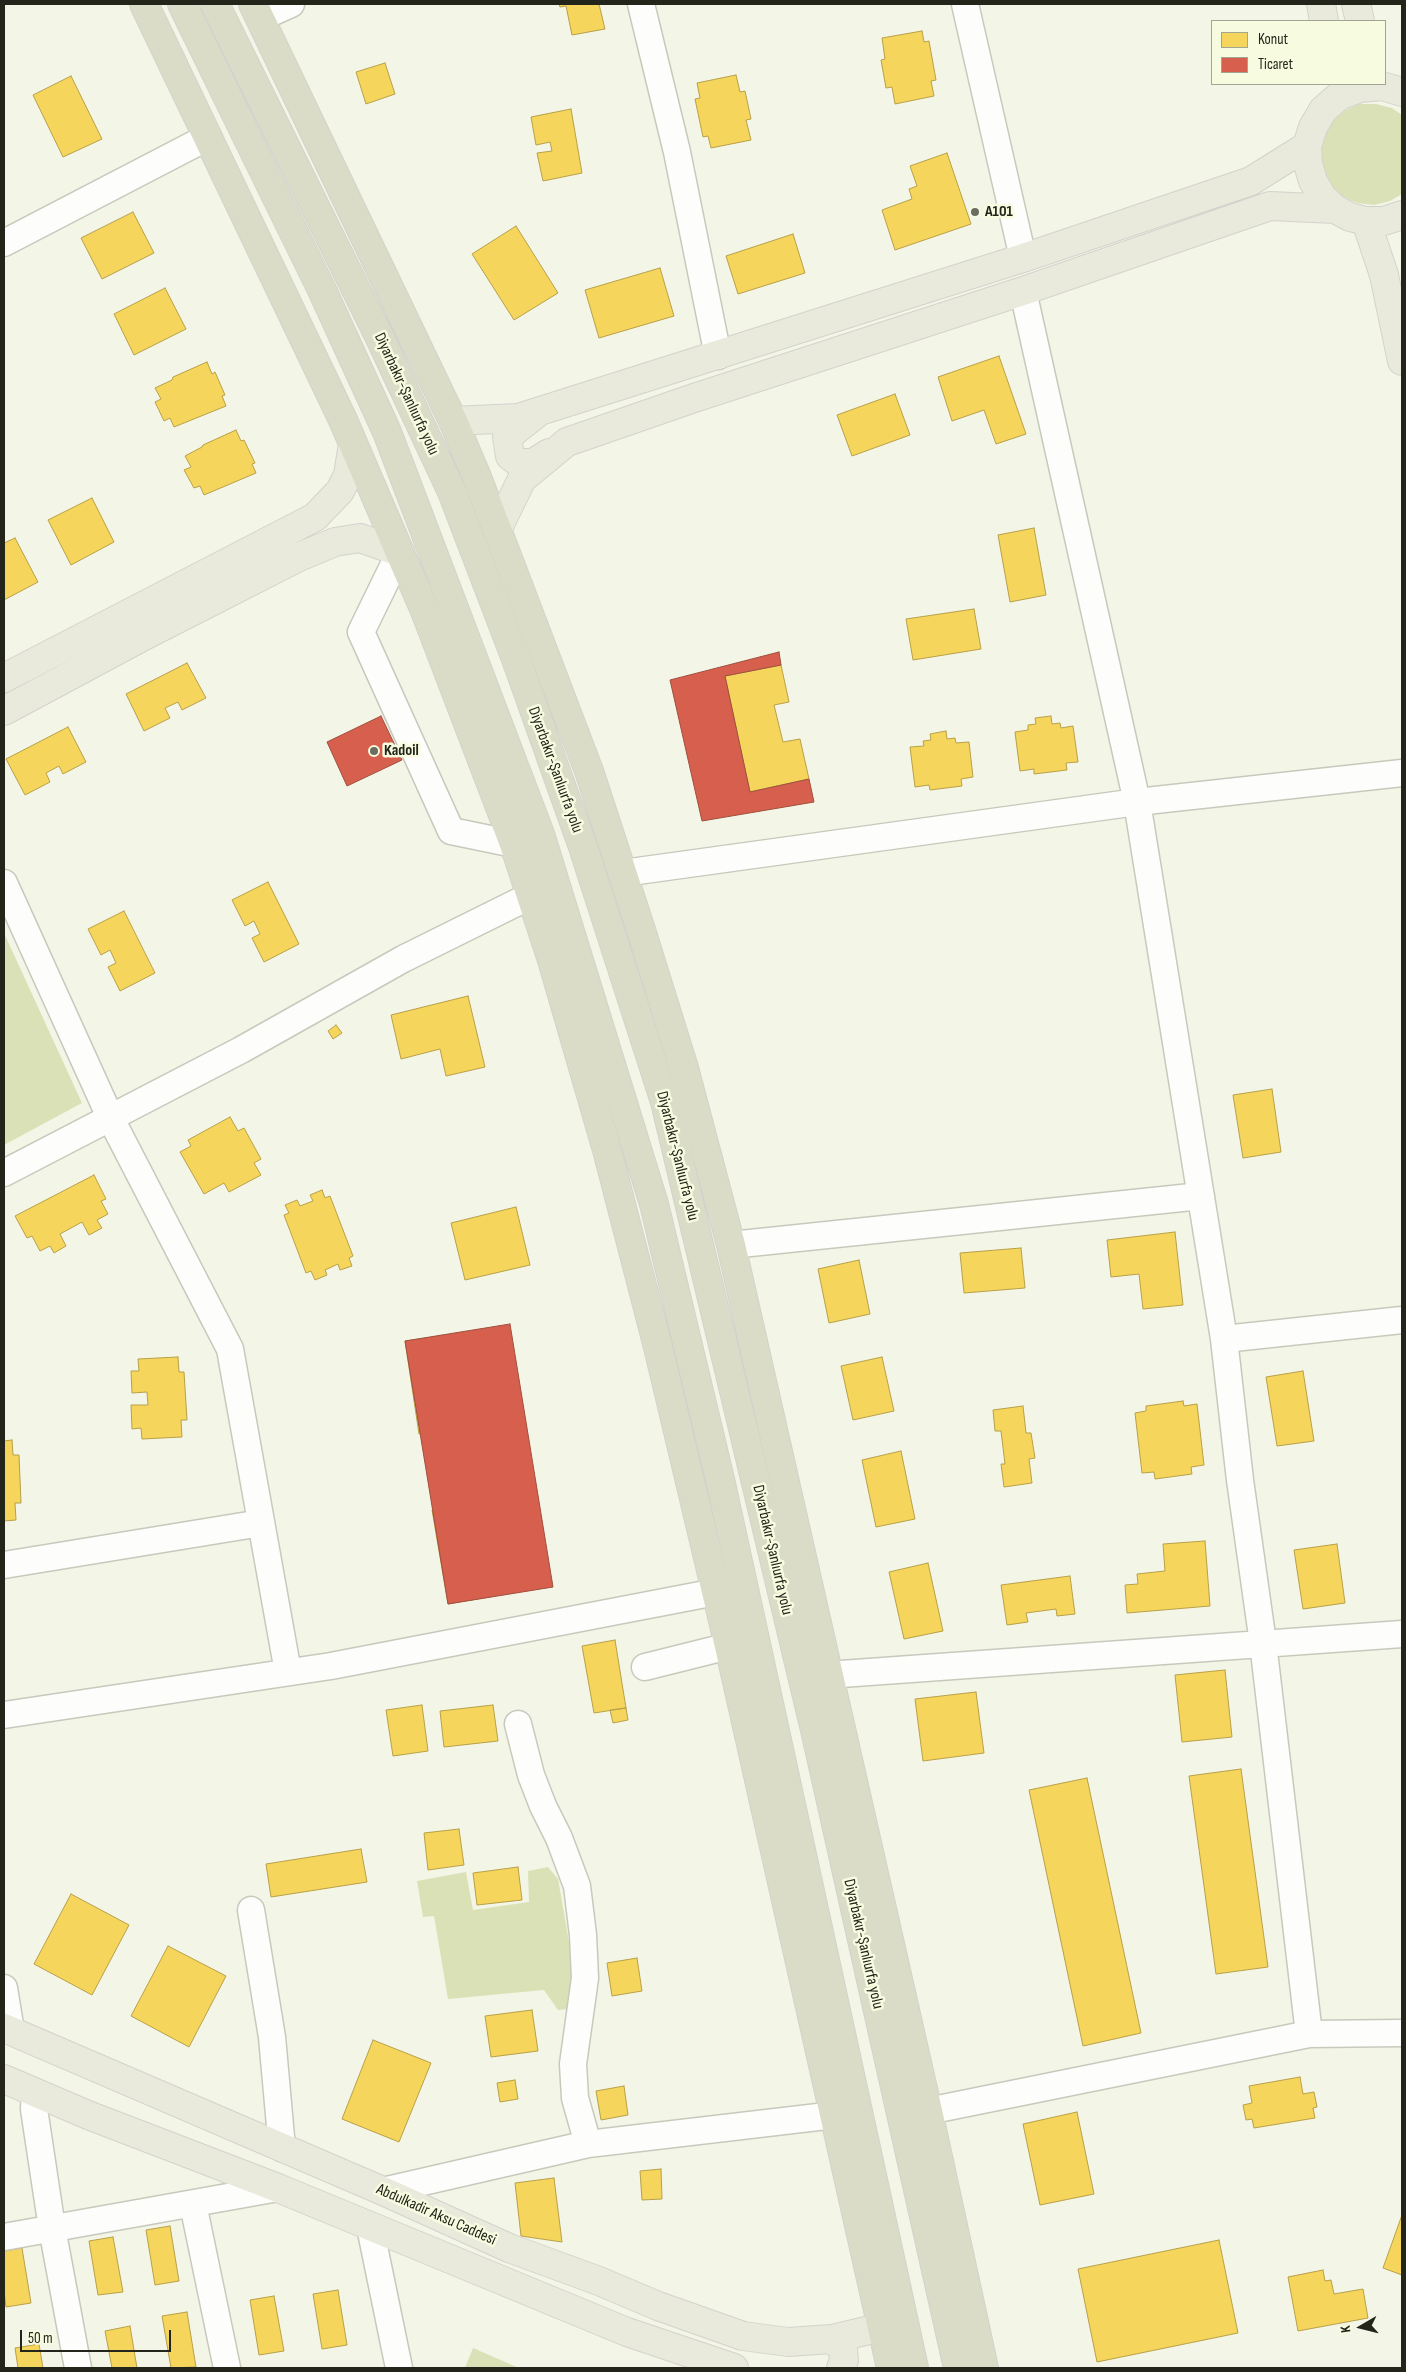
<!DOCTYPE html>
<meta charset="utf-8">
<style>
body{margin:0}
#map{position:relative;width:1406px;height:2372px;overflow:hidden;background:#f3f5e6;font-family:"Sofia Sans Condensed",sans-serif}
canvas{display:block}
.frame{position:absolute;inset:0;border:5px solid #23241a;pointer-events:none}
.legend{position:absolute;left:1211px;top:20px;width:175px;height:65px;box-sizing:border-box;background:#f7fbe0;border:1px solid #a2a591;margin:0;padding:6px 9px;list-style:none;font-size:15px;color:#23241a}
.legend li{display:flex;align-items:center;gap:10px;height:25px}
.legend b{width:25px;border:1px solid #a2a591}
.north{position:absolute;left:1336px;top:2302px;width:50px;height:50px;-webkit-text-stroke:4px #f7fbe0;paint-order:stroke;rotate:262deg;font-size:14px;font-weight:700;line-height:20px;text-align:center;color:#23241a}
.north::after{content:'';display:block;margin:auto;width:18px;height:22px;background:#23241a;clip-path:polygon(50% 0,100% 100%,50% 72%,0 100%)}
.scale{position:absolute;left:20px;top:2330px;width:151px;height:22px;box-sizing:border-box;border:2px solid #23241a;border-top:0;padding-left:6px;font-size:15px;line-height:18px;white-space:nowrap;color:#23241a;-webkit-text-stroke:4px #f7fbe0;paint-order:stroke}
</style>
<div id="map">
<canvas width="1406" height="2372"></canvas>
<div class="frame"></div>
<ul class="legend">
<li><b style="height:14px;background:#f6d55c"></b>Konut</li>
<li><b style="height:14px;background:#d6604d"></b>Ticaret</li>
</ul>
<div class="north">K</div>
<div class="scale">50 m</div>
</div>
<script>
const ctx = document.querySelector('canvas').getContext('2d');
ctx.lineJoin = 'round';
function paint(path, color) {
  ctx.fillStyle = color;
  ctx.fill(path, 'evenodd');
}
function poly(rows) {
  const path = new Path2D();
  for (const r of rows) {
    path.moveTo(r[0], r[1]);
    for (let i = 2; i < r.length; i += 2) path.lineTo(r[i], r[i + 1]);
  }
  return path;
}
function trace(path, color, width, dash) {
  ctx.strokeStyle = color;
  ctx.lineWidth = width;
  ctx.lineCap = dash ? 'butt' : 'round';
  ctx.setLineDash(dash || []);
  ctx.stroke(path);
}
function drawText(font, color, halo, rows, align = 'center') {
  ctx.font = font + ' "Sofia Sans Condensed",sans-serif';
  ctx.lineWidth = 5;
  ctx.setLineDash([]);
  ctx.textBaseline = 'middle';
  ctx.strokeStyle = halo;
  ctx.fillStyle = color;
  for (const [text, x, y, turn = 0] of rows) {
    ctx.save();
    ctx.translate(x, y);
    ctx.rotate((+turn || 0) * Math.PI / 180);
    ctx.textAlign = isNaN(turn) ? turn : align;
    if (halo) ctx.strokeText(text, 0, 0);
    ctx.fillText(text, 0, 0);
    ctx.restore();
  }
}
const green = poly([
 [1359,104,1376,104,1392,108,1402,115,1402,194,1390,201,1374,205,1357,203,1342,196,1330,184,1322,169,1320,152,1323,136,1332,122,1344,111],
 [4,933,82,1103,4,1145],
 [548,1867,558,1879,575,1976,568,2009,558,2010,544,1990,448,1999,434,1916,423,1917,417,1881,466,1872,473,1910,529,1902,528,1871],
 [473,2348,519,2368,465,2368]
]);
const homes = poly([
 [559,4,599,4,605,29,572,35,566,6,560,7,559,4],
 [922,31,924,42,929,41,936,80,931,81,934,96,895,104,892,87,886,88,881,60,885,59,882,38,922,31],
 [385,63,395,94,366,104,356,72,385,63],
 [736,75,740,92,745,91,751,119,746,120,751,140,711,148,708,136,703,137,695,99,700,98,697,83,736,75],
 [71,76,102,139,63,157,33,95,71,76],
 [571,109,582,173,543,181,537,153,552,151,550,142,536,145,531,117,571,109],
 [947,153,971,224,895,250,882,210,912,199,909,189,917,186,910,166,947,153],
 [133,212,154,253,102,279,81,238,133,212],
 [516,226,558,293,514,320,472,254,516,226],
 [793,234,805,273,738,294,726,256,793,234],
 [660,268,674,316,599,338,585,290,660,268],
 [165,288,186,329,134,355,114,314,165,288],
 [999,356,1026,434,996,444,984,410,952,421,938,377,999,356],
 [207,362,212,374,215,372,225,395,222,396,226,406,174,427,170,418,164,421,155,402,161,399,155,388,172,380,173,377,207,362],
 [895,394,910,435,852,456,837,415,895,394],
 [236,430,241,441,244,440,255,463,252,464,256,473,204,495,200,486,194,488,184,470,191,467,185,456,202,447,203,445,236,430],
 [92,498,114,542,71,565,48,520,92,498],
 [1034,528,1046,595,1010,602,998,535,1034,528],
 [15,538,38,582,4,600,4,543,15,538],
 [974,609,981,649,913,660,906,619,974,609],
 [187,663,206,698,182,710,178,702,165,708,170,718,144,731,126,694,187,663],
 [781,665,789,702,774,705,783,742,800,739,809,779,750,792,725,676,781,665],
 [1051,716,1052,724,1060,723,1061,728,1073,726,1078,762,1066,763,1067,770,1034,774,1034,769,1020,771,1015,732,1028,730,1028,725,1036,724,1035,718,1051,716],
 [68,727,86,762,63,774,59,766,46,773,50,782,25,795,6,759,68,727],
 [946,731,947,739,955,738,956,743,969,742,973,777,961,779,962,786,930,790,929,785,915,787,910,747,924,746,923,741,931,740,930,734,946,731],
 [268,882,299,944,264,962,252,938,260,934,254,921,245,926,232,900,268,882],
 [124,911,155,973,120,991,108,967,116,963,110,950,101,955,88,929,124,911],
 [468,996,485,1067,446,1076,440,1049,401,1059,391,1015,468,996],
 [336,1025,342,1033,333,1039,328,1031,336,1025],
 [1272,1089,1281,1152,1243,1158,1233,1095,1272,1089],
 [230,1117,238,1131,244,1128,261,1159,254,1163,261,1175,229,1192,224,1183,204,1194,180,1152,191,1146,188,1140,230,1117],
 [94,1175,106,1199,101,1201,108,1214,97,1220,102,1228,89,1235,82,1222,60,1234,66,1246,54,1253,50,1246,40,1251,32,1236,27,1238,15,1216,94,1175],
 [322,1190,325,1198,330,1196,353,1256,349,1258,352,1266,340,1270,338,1264,325,1270,327,1275,315,1280,311,1271,306,1273,284,1215,289,1213,285,1205,297,1200,300,1206,313,1201,310,1195,322,1190],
 [516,1207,530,1265,465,1280,451,1223,516,1207],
 [1175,1232,1183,1305,1143,1309,1139,1274,1111,1277,1107,1240,1175,1232],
 [1021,1248,1025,1288,964,1293,960,1253,1021,1248],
 [859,1260,870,1314,829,1323,818,1269,859,1260],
 [467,1332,480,1425,419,1434,405,1341,467,1332],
 [178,1357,179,1372,184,1372,187,1420,181,1420,182,1437,142,1439,141,1428,132,1429,131,1405,148,1405,147,1392,132,1393,131,1371,139,1371,138,1359,178,1357],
 [882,1357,894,1411,853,1420,841,1366,882,1357],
 [1303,1371,1314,1441,1277,1446,1266,1377,1303,1371],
 [1183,1401,1184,1406,1197,1404,1204,1465,1191,1467,1192,1474,1155,1479,1154,1472,1142,1473,1135,1413,1146,1411,1146,1406,1183,1401],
 [1023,1406,1026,1433,1031,1433,1035,1458,1029,1459,1032,1483,1004,1487,1001,1464,1005,1464,1001,1431,995,1431,993,1410,1023,1406],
 [12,1440,13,1455,19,1455,21,1503,15,1503,16,1520,4,1521,4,1441,12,1440],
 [901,1451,915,1519,876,1527,862,1460,901,1451],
 [496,1499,512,1593,448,1604,432,1510,496,1499],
 [1205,1541,1210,1606,1127,1613,1125,1585,1138,1584,1137,1574,1165,1571,1163,1544,1205,1541],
 [1337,1544,1345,1603,1303,1609,1294,1550,1337,1544],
 [928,1563,943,1631,904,1639,889,1572,928,1563],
 [1070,1576,1075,1614,1057,1616,1056,1609,1026,1613,1028,1622,1007,1625,1001,1585,1070,1576],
 [615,1640,626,1708,594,1713,582,1646,615,1640],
 [1225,1670,1232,1737,1182,1742,1175,1675,1225,1670],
 [976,1692,984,1753,923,1761,915,1699,976,1692],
 [422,1705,428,1751,393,1756,386,1710,422,1705],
 [493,1705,498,1741,444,1747,440,1711,493,1705],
 [626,1708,628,1720,613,1723,610,1710,626,1708],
 [1241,1769,1268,1967,1216,1974,1189,1776,1241,1769],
 [1087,1778,1141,2033,1083,2046,1029,1790,1087,1778],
 [459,1829,464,1865,428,1870,424,1833,459,1829],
 [361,1849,367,1882,271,1897,266,1864,361,1849],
 [518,1867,522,1900,477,1905,473,1873,518,1867],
 [71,1894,129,1925,92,1995,34,1964,71,1894],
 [168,1946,226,1976,189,2047,131,2016,168,1946],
 [637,1958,642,1991,612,1996,607,1963,637,1958],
 [532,2010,538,2051,491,2057,485,2016,532,2010],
 [373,2040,431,2063,399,2142,342,2119,373,2040],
 [1300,2077,1303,2094,1314,2092,1317,2107,1313,2108,1315,2118,1254,2128,1252,2119,1246,2120,1243,2105,1252,2103,1249,2086,1300,2077],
 [515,2080,518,2099,500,2102,497,2083,515,2080],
 [624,2086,628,2115,601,2120,596,2091,624,2086],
 [1077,2112,1094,2194,1040,2205,1023,2124,1077,2112],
 [661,2169,662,2199,642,2200,640,2171,661,2169],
 [554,2178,562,2242,521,2236,515,2183,554,2178],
 [1402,2215,1402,2275,1383,2268,1402,2215],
 [170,2226,179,2281,155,2285,146,2230,170,2226],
 [113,2237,123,2292,98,2295,89,2241,113,2237],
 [1219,2240,1238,2333,1097,2362,1078,2269,1219,2240],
 [22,2248,31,2303,6,2307,4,2291,4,2251,22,2248],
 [1323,2270,1325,2281,1331,2280,1334,2294,1363,2289,1368,2318,1298,2331,1288,2277,1323,2270],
 [338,2290,347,2345,322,2349,313,2294,338,2290],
 [274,2296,284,2351,259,2355,250,2300,274,2296],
 [187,2312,196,2367,171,2368,162,2316,187,2312],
 [130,2326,137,2368,112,2368,105,2331,130,2326],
 [39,2344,43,2368,18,2368,15,2348,39,2344]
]);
const shops = poly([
 [779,652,781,665,725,676,750,792,809,779,814,802,702,821,670,680,779,652],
 [381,716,402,760,347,786,327,742,381,716],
 [510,1324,553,1587,448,1604,405,1341,510,1324]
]);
const minor = poly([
 [641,4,677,152,718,356],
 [965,4,1023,258],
 [260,18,291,4],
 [4,243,208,137],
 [1023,291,1137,802,1224,1339,1240,1480,1263,1643,1309,2034],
 [400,552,361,632,451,831,514,844],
 [623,873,1137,802,1402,773],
 [4,883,110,1117,230,1349,288,1672],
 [4,1173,241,1050,403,959,530,896],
 [731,1245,1201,1196],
 [1224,1339,1402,1320],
 [4,1565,261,1523],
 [645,1667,729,1646],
 [827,1675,1402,1634],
 [4,1715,331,1666,716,1592],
 [518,1724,531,1775,543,1806,559,1838,577,1886,583,1935,585,1978,573,2064,575,2098,588,2144],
 [251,1910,272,2037,282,2148],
 [4,1988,11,2031],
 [35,2092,34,2109,52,2228,78,2368],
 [928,2111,1309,2034,1402,2033],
 [383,2191,588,2144,835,2115],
 [193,2204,227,2368],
 [370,2227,399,2368],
 [4,2237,278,2188]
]);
const major = poly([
 [1321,4,1324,21],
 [1356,4,1360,21],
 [1402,92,1382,86,1360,88,1339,96,1323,110,1313,127,1307,146,1308,164,1313,181,1322,197,1335,209,1350,217,1366,221,1384,221,1402,215],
 [1366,221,1384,275,1402,361],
 [535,415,507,437,510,456,519,463,533,463,549,453],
 [453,421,518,418,1023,258,1251,181,1307,146],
 [498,528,522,479,567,442,694,398,1023,291,1270,206,1335,209],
 [4,678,315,517,340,491,348,475,353,444],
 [4,711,144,636,299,557,335,542,360,538,400,552],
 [4,2028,383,2191,509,2248,599,2281,658,2306,743,2336,788,2342,832,2339,882,2327],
 [4,2079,88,2115,278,2188,627,2332,734,2368],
 [832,2339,843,2349,844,2361,841,2368]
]);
const highway = poly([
 [144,4,343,420,425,611,514,844,552,960,607,1150,658,1347,729,1646,891,2368],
 [182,4,322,290,387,432,540,834,654,1204,720,1479,914,2368],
 [215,4,380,338,452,492,516,659,583,847,665,1102,815,1730,958,2368],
 [253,4,453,421,477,477,589,771,641,930,684,1068,731,1245,928,2111,984,2368]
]);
const markers = [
 [975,212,5,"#6c6d61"],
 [374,751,5,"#6c6d61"]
];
const poiNames = [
 ["A101",985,212],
 ["Kadoil",384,751]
];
const streetNames = [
 ["Diyarbakır-Şanlıurfa yolu",406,394,65],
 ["Diyarbakır-Şanlıurfa yolu",555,770,70],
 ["Diyarbakır-Şanlıurfa yolu",677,1156,76],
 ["Diyarbakır-Şanlıurfa yolu",772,1550,77],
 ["Diyarbakır-Şanlıurfa yolu",863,1944,77],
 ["Abdulkadir Aksu Caddesi",436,2215,24]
];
paint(green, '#dbe1b7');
paint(homes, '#f6d55c');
trace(homes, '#b7a048', 1);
paint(shops, '#d6604d');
trace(shops, '#a04e3e', 1);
trace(minor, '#c8c9bd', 29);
trace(major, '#d3d3cd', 30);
trace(highway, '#d3d3cd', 30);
trace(minor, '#fdfefb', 26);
trace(major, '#e9eadc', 28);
trace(highway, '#dadcc7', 28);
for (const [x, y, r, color] of markers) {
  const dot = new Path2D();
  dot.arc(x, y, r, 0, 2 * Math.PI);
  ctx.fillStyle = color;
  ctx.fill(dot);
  trace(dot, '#f7fbe0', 2);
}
drawText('bold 16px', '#23241a', '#f7fbe0', poiNames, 'left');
drawText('16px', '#23241a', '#f7fbe0', streetNames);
</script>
